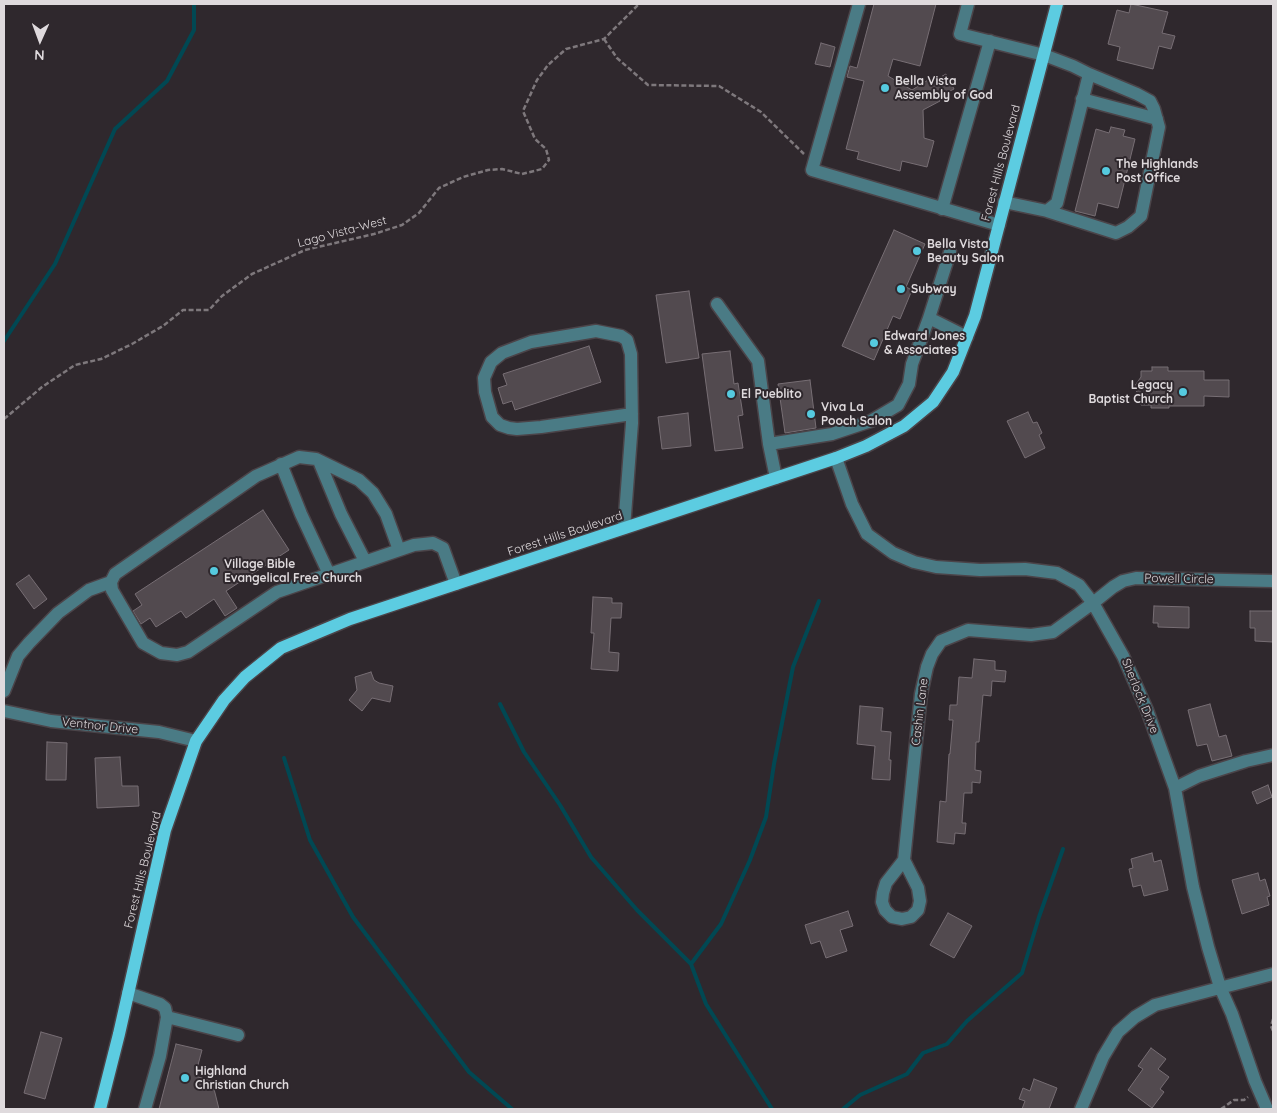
<!DOCTYPE html>
<style>
body{margin:0}
#map{position:relative;width:1277px;height:1113px;overflow:hidden;background:#2f282d;font-family:Quicksand,sans-serif}
canvas{display:block}
.frame{position:absolute;inset:0;border:5px solid #dfdadd;pointer-events:none}
.north{position:absolute;left:15px;top:15px;width:50px;height:50px;-webkit-text-stroke:4px #2f282d;paint-order:stroke;rotate:182deg;font-size:14px;font-weight:700;line-height:20px;text-align:center;color:#dfdadd}
.north::after{content:'';display:block;margin:auto;width:18px;height:22px;background:#dfdadd;clip-path:polygon(50% 0,100% 100%,50% 72%,0 100%)}
</style>
<div id="map">
<canvas width="1277" height="1113"></canvas>
<div class="frame"></div>
<div class="north">N</div>
</div>
<script>
const ctx = document.querySelector('canvas').getContext('2d');
ctx.lineJoin = 'round';
function poly(rows) {
  const path = new Path2D();
  for (const r of rows) {
    path.moveTo(r[0], r[1]);
    for (let i = 2; i < r.length; i += 2) path.lineTo(r[i], r[i + 1]);
  }
  return path;
}
function trace(path, color, width, dash) {
  ctx.strokeStyle = color;
  ctx.lineWidth = width;
  ctx.lineCap = dash ? 'butt' : 'round';
  ctx.setLineDash(dash || []);
  ctx.stroke(path);
}
function paint(path, color) {
  ctx.fillStyle = color;
  ctx.fill(path, 'evenodd');
}
function drawText(font, color, halo, rows, align = 'center') {
  ctx.font = font + ' Quicksand,sans-serif';
  ctx.lineWidth = 4;
  ctx.setLineDash([]);
  ctx.textBaseline = 'middle';
  ctx.strokeStyle = halo;
  ctx.fillStyle = color;
  for (const [text, x, y, turn = 0] of rows) {
    ctx.save();
    ctx.translate(x, y);
    ctx.rotate((+turn || 0) * Math.PI / 180);
    ctx.textAlign = isNaN(turn) ? turn : align;
    if (halo) ctx.strokeText(text, 0, 0);
    ctx.fillText(text, 0, 0);
    ctx.restore();
  }
}
const stream = poly([
 [4,341,55,264,115,129,167,81,194,30,194,4],
 [500,704,524,752,560,805,591,857,637,910,691,964,706,1004,772,1109],
 [284,758,310,840,353,917,469,1072,512,1109],
 [691,964,721,924,750,860,766,817,774,764,793,667,819,601],
 [843,1109,860,1095,907,1074,923,1053,947,1044,967,1021,1022,973,1039,917,1063,849]
]);
const building = poly([
 [874,4,936,4,920,66,893,59,888,76,912,90,928,80,930,83,946,74,954,89,938,97,940,101,923,110,924,138,934,141,927,167,902,161,900,171,857,159,859,152,846,149,864,81,847,77,850,66,857,68,874,4],
 [1131,4,1168,12,1162,33,1175,36,1171,49,1159,46,1153,69,1117,60,1120,47,1108,44,1117,10,1129,13,1131,4],
 [821,43,835,47,830,67,815,64,821,43],
 [1111,127,1125,130,1123,136,1135,139,1118,208,1098,203,1095,216,1075,211,1096,129,1109,133,1111,127],
 [894,230,925,244,906,287,912,290,900,319,893,316,874,360,842,346,894,230],
 [689,291,699,358,666,363,656,295,689,291],
 [589,346,601,382,515,410,512,401,503,404,498,388,507,385,503,374,589,346],
 [730,351,734,384,738,383,743,415,738,416,743,448,715,451,702,354,730,351],
 [1152,367,1168,367,1168,371,1204,371,1204,380,1229,380,1229,397,1204,396,1204,406,1169,406,1169,408,1151,408,1151,405,1141,405,1140,397,1134,387,1141,377,1141,371,1152,371,1152,367],
 [810,380,816,428,785,433,778,384,810,380],
 [1028,412,1033,423,1037,422,1042,433,1039,435,1045,448,1025,458,1007,421,1028,412],
 [688,413,691,446,662,449,658,417,688,413],
 [263,510,289,550,226,591,237,608,225,616,214,599,186,618,181,611,156,627,150,618,141,624,133,611,142,605,135,594,263,510],
 [29,575,47,599,34,609,16,584,29,575],
 [593,597,612,598,612,603,622,603,621,618,611,618,609,652,619,653,618,671,591,669,594,633,591,633,593,597],
 [1154,606,1189,607,1189,628,1158,627,1158,623,1153,623,1154,606],
 [1250,611,1273,611,1273,642,1255,641,1255,628,1250,628,1250,611],
 [974,659,995,661,995,670,1006,671,1005,682,992,681,991,696,983,695,979,742,976,742,975,770,981,771,980,783,972,782,972,793,964,793,962,823,966,823,965,834,955,833,954,844,937,842,940,801,946,802,949,754,950,754,953,720,949,720,950,705,957,705,959,677,972,678,974,659],
 [371,672,374,680,379,683,393,686,390,702,372,698,362,711,349,700,357,690,355,677,371,672],
 [1210,704,1219,737,1226,735,1232,756,1212,761,1207,744,1197,746,1188,710,1210,704],
 [860,706,883,708,881,731,891,732,889,760,891,760,890,780,872,779,875,746,857,744,860,706],
 [47,742,67,743,66,780,46,780,47,742],
 [120,757,122,786,138,786,139,806,97,808,95,758,120,757],
 [1268,785,1272,797,1257,804,1252,792,1268,785],
 [1152,853,1154,862,1161,860,1168,890,1144,896,1141,885,1133,887,1129,869,1133,868,1131,859,1152,853],
 [1258,873,1260,881,1265,879,1270,896,1267,897,1269,905,1242,914,1232,880,1258,873],
 [848,911,853,926,840,930,847,951,826,958,820,941,811,944,805,925,848,911],
 [948,913,972,926,954,958,930,945,948,913],
 [41,1032,62,1038,45,1099,24,1093,41,1032],
 [176,1044,202,1050,195,1076,212,1081,219,1109,159,1109,176,1044],
 [1151,1048,1166,1059,1158,1069,1169,1077,1160,1089,1164,1092,1152,1108,1128,1090,1143,1069,1138,1066,1151,1048],
 [1034,1079,1057,1088,1049,1109,1022,1109,1025,1101,1019,1099,1023,1088,1030,1091,1034,1079]
]);
const path = poly([
 [604,39,617,58,648,85,719,86,761,112,804,154],
 [4,419,42,387,75,365,101,359,132,344,163,326,183,310,209,310,222,296,252,274,305,250,374,234,402,225,419,213,439,188,463,177,488,170,502,169,522,174,542,169,549,160,546,149,535,139,523,111,537,80,548,65,566,49,604,39,639,4],
 [1273,1019,1271,1026,1273,1031],
 [1221,1109,1234,1100,1244,1100,1248,1097]
]);
const minor = poly([
 [859,4,812,170,999,225],
 [968,4,960,34,1044,55,1073,66,1089,74,1057,203,1047,211,1004,202],
 [1082,99,1157,119],
 [942,209,990,41],
 [1047,211,1116,233,1128,227,1141,216,1159,127,1154,109,1150,101,1137,94,1089,74],
 [950,252,929,318,967,337],
 [717,304,758,361,769,444],
 [836,458,852,504,867,534,893,553,914,562,936,567,980,570,1025,569,1057,573,1079,585,1093,603,1123,656,1147,710,1175,788,1193,887,1208,947,1220,987,1232,1014,1255,1081,1267,1109],
 [319,461,341,514,365,561],
 [281,464,301,514,329,574],
 [776,478,769,444,832,434,871,421,898,405,909,384,912,364,929,318],
 [624,528,632,423,631,354,627,340,621,336,596,331,531,342,502,353,491,362,484,378,485,392,492,417,500,425,509,428,517,429,541,427,632,414],
 [399,550,386,514,373,493,359,480,316,459,299,457,256,476,115,574,111,582,112,590,143,643,161,653,177,655,188,652,277,592,414,545,433,543,443,548,456,584],
 [4,691,18,656,29,643,58,613,89,590,111,582],
 [4,711,51,721,159,732,196,741],
 [1175,788,1199,776,1246,761,1273,755],
 [904,860,918,888,920,901,918,910,911,917,902,919,892,917,885,910,882,902,883,893,886,883,904,860,921,694,927,667,932,654,941,641,968,630,1031,635,1053,632,1093,603,1113,587,1123,581,1136,578,1273,581],
 [128,993,160,1004,165,1008,167,1017,160,1056,145,1109],
 [167,1017,238,1035],
 [1081,1109,1103,1057,1118,1032,1135,1017,1155,1005,1273,974]
]);
const major = poly([
 [100,1109,119,1034,165,830,196,741,224,700,245,677,281,648,350,619,836,458,866,446,904,426,933,402,953,372,975,316,1057,4]
]);
const markers = [
 [885,88,5,"#55cadf"],
 [1106,171,5,"#55cadf"],
 [917,251,5,"#55cadf"],
 [901,289,5,"#55cadf"],
 [874,343,5,"#55cadf"],
 [1183,392,5,"#55cadf"],
 [731,394,5,"#55cadf"],
 [811,414,5,"#55cadf"],
 [214,571,5,"#55cadf"],
 [185,1078,5,"#55cadf"]
];
const poiNames = [
 ["Bella Vista",895,81],
 ["Assembly of God",895,95],
 ["The Highlands",1116,164],
 ["Post Office",1116,178],
 ["Bella Vista",927,244],
 ["Beauty Salon",927,258],
 ["Subway",911,289],
 ["Edward Jones",884,336],
 ["& Associates",884,350],
 ["Legacy",1173,385,"right"],
 ["Baptist Church",1173,399,"right"],
 ["El Pueblito",741,394],
 ["Viva La",821,407],
 ["Pooch Salon",821,421],
 ["Village Bible",224,564],
 ["Evangelical Free Church",224,578],
 ["Highland",195,1071],
 ["Christian Church",195,1085]
];
const streetNames = [
 ["Forest Hills Boulevard",1001,163,-75],
 ["Lago Vista-West",342,232,-15],
 ["Forest Hills Boulevard",565,534,-18],
 ["Powell Circle",1179,579,1],
 ["Sherlock Drive",1140,696,68],
 ["Cashin Lane",920,712,-83],
 ["Ventnor Drive",100,726,6],
 ["Forest Hills Boulevard",143,870,-76]
];
trace(stream, '#014853', 4);
paint(building, '#524a4f');
trace(building, '#776e74', 1);
trace(minor, '#4b4449', 15);
trace(major, '#4b4449', 15);
trace(path, '#7e787c', 2.5, [5, 2.5]);
trace(minor, '#4a7b85', 12);
trace(major, '#5ccce1', 12);
for (const [x, y, r, color] of markers) {
  const dot = new Path2D();
  dot.arc(x, y, r, 0, 2 * Math.PI);
  ctx.fillStyle = color;
  ctx.fill(dot);
  trace(dot, '#2f282d', 2);
}
drawText('bold 12px', '#dfdadd', '#2f282d', poiNames, 'left');
drawText('12px', '#dfdadd', '#2f282d', streetNames);
</script>
